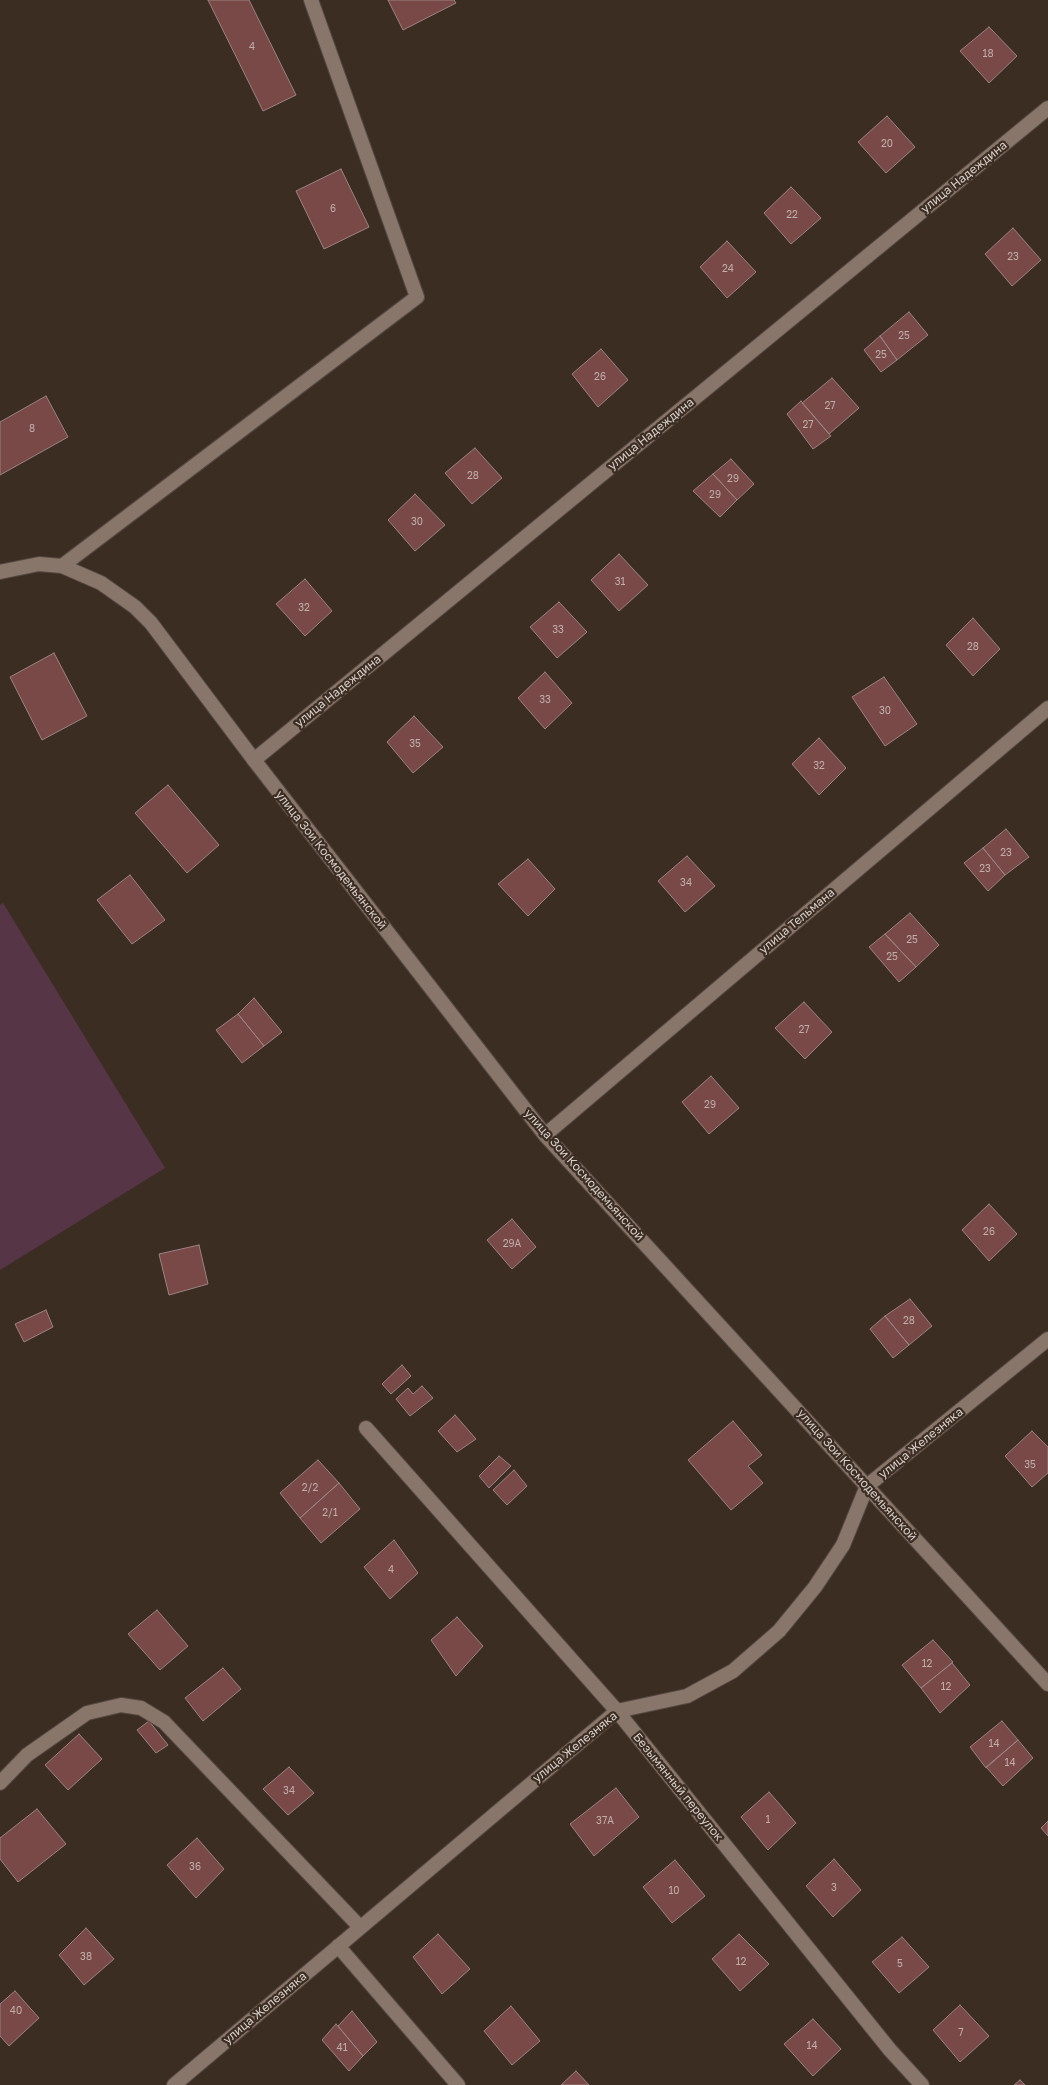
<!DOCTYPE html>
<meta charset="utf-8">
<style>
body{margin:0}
canvas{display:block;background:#3c2d23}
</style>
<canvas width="1048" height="2085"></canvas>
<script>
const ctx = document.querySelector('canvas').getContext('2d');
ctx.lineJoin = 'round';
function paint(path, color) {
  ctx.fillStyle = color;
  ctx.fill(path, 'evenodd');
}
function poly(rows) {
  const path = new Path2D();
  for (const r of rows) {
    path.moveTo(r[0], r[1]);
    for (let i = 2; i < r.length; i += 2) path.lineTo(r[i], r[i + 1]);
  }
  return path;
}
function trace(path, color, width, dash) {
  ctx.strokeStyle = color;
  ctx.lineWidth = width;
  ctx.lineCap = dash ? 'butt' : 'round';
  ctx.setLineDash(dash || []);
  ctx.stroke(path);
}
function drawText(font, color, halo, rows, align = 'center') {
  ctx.font = font + ' "Golos Text",sans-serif';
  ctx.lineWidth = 4.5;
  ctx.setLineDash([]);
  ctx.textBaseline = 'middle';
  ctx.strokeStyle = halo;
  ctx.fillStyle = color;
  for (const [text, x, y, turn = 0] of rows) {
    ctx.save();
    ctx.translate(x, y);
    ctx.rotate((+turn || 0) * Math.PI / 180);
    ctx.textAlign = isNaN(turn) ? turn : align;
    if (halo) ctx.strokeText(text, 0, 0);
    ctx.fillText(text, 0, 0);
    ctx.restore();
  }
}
const green = poly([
 [3,903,165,1168,0,1270,0,905]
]);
const building = poly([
 [208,0,249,0,296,95,263,111,208,0],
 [388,0,454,0,456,3,403,30,388,0],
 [989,27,1017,56,989,83,960,51,989,27],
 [887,116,915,147,886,173,858,142,887,116],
 [341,169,369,227,324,249,296,191,341,169],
 [791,187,821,218,791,244,764,213,791,187],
 [1013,228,1041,260,1012,286,985,254,1013,228],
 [727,241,756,272,727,298,700,267,727,241],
 [909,312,928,335,897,360,880,336,909,312],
 [880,336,897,360,881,372,864,350,880,336],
 [601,349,628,380,598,407,572,374,601,349],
 [832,378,859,408,829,434,802,403,832,378],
 [46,396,68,437,0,475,0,422,46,396],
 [801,401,831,436,813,449,787,414,801,401],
 [475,448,502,478,472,504,445,473,475,448],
 [731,459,754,484,737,500,713,474,731,459],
 [713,474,737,500,720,517,693,491,713,474],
 [415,494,445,525,415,551,388,520,415,494],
 [619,554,648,585,619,611,591,580,619,554],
 [305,579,332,611,305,636,276,604,305,579],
 [559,602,587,632,557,658,530,627,559,602],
 [973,618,1000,649,973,676,946,645,973,618],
 [54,653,87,716,42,740,10,677,54,653],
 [545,672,572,703,545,729,518,698,545,672],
 [884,677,917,724,885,746,852,697,884,677],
 [414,716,443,747,413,773,387,742,414,716],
 [819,738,846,768,819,795,792,764,819,738],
 [168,785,219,845,187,873,135,813,168,785],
 [1006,829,1029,857,1005,875,983,848,1006,829],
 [983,848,1005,875,988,891,964,863,983,848],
 [687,856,715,886,685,912,658,881,687,856],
 [528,859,555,889,528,916,498,884,528,859],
 [130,875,165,920,132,944,97,900,130,875],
 [910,913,939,945,916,967,885,934,910,913],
 [885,934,916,967,899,982,869,947,885,934],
 [254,998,282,1032,264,1046,238,1014,254,998],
 [804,1002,832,1032,805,1059,775,1028,804,1002],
 [238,1014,264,1046,242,1063,216,1030,238,1014],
 [711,1076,739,1108,709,1134,682,1102,711,1076],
 [989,1204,1017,1234,989,1261,962,1230,989,1204],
 [512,1219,536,1247,512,1269,487,1240,512,1219],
 [199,1245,208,1284,169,1295,159,1254,199,1245],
 [910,1299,932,1326,909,1345,885,1316,910,1299],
 [46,1310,53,1327,24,1342,15,1324,46,1310],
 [885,1316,909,1345,893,1358,870,1329,885,1316],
 [402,1365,411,1376,391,1394,382,1384,402,1365],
 [422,1386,433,1398,410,1416,396,1399,408,1388,413,1394,422,1386],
 [455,1415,476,1439,457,1452,438,1431,455,1415],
 [733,1421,762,1455,748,1466,763,1483,731,1510,688,1460,733,1421],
 [1032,1431,1048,1447,1048,1473,1032,1487,1005,1456,1032,1431],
 [499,1456,511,1466,489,1488,479,1476,499,1456],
 [318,1460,339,1483,300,1518,280,1493,318,1460],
 [514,1470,527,1486,507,1505,493,1490,514,1470],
 [339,1483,360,1509,321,1543,300,1518,339,1483],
 [394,1540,418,1573,390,1599,364,1567,394,1540],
 [157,1610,188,1646,160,1670,128,1634,157,1610],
 [457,1617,483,1646,456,1676,431,1640,457,1617],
 [933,1640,953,1662,921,1688,902,1665,933,1640],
 [952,1663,970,1685,940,1713,921,1688,952,1663],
 [223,1668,241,1689,203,1721,185,1698,223,1668],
 [149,1721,168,1745,156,1753,137,1730,149,1721],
 [1002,1721,1018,1740,986,1768,970,1747,1002,1721],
 [79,1734,102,1759,68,1790,45,1765,79,1734],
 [1018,1740,1033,1758,1003,1786,986,1767,1018,1740],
 [289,1767,314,1793,288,1815,263,1789,289,1767],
 [616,1788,639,1817,594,1856,570,1824,616,1788],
 [769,1792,796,1823,768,1850,741,1817,769,1792],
 [37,1809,66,1844,18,1882,0,1859,0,1838,37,1809],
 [1048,1821,1048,1836,1041,1828,1048,1821],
 [197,1838,224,1869,196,1898,167,1865,197,1838],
 [834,1859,861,1890,833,1917,806,1886,834,1859],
 [675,1860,705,1896,672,1923,643,1887,675,1860],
 [86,1928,114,1959,84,1985,59,1955,86,1928],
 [438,1934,470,1969,442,1994,413,1957,438,1934],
 [739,1934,769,1964,740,1991,712,1959,739,1934],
 [902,1937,929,1967,899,1993,872,1962,902,1937],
 [15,1991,39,2018,9,2046,0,2036,0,2004,15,1991],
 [960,2005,989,2036,960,2062,933,2030,960,2005],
 [511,2006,540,2041,512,2065,484,2031,511,2006],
 [352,2011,377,2042,363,2056,338,2026,352,2011],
 [813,2019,841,2049,813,2076,784,2044,813,2019],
 [336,2024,363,2056,349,2071,322,2040,336,2024],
 [576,2071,589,2085,561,2085,576,2071],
 [1020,2080,1025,2085,1014,2085,1020,2080]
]);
const service = poly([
 [62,566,417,297,311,0]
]);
const minor = poly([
 [254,760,545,1135,1048,1684],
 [545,1135,1048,708],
 [366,1428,617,1711,890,2050,922,2085],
 [0,1783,27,1755,87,1713,121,1705,141,1708,164,1722,360,1927],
 [338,1946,458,2085],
 [174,2085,617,1711,687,1696,733,1671,779,1631,815,1587,843,1545,867,1486,1048,1339]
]);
const tertiary = poly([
 [0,572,39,564,62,566,101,583,135,607,151,623,254,760,1048,108]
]);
const numberNames = [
 ["4",252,47],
 ["18",988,54],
 ["20",887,144],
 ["6",333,209],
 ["22",792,215],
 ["23",1013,257],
 ["24",728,269],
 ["25",904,336],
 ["25",881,355],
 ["26",600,377],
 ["27",830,406],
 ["27",808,425],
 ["8",32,429],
 ["28",473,476],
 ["29",733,479],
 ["29",715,495],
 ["30",417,522],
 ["31",620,582],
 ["32",304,608],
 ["33",558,630],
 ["28",973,647],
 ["33",545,700],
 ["30",885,711],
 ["35",415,744],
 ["32",819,766],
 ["23",1006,853],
 ["23",985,869],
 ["34",686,883],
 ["25",912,940],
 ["25",892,957],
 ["27",804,1030],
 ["29",710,1105],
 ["26",989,1232],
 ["29А",512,1244],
 ["28",909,1321],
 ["35",1030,1465],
 ["2/2",310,1488],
 ["2/1",330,1513],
 ["4",391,1570],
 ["12",927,1664],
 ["12",946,1687],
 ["14",994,1744],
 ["14",1010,1763],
 ["34",289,1791],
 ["1",768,1820],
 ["37А",605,1821],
 ["36",195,1867],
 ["3",834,1888],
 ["10",674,1891],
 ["38",86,1957],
 ["12",741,1962],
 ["5",900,1964],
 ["40",16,2011],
 ["7",961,2033],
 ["14",812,2046],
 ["41",342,2048]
];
const streetNames = [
 ["улица Надеждина",964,177,-39],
 ["улица Надеждина",651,434,-39],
 ["улица Надеждина",338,691,-39],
 ["улица Зои Космодемьянской",331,860,52],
 ["улица Тельмана",797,921,-40],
 ["улица Зои Космодемьянской",584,1175,48],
 ["улица Железняка",921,1443,-39],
 ["улица Зои Космодемьянской",857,1475,48],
 ["улица Железняка",575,1747,-39],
 ["Безымянный переулок",678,1787,51],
 ["улица Железняка",265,2008,-40]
];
paint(green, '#553546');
paint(building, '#784947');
trace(building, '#9a8381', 1);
trace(service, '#564941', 16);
trace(minor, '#564941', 16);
trace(tertiary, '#564941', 16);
trace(service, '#88766b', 14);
trace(minor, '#88766b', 14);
trace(tertiary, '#88766b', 14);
drawText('10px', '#c1aea8', null, numberNames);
drawText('12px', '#d9cfc8', '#3c2d23', streetNames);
</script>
